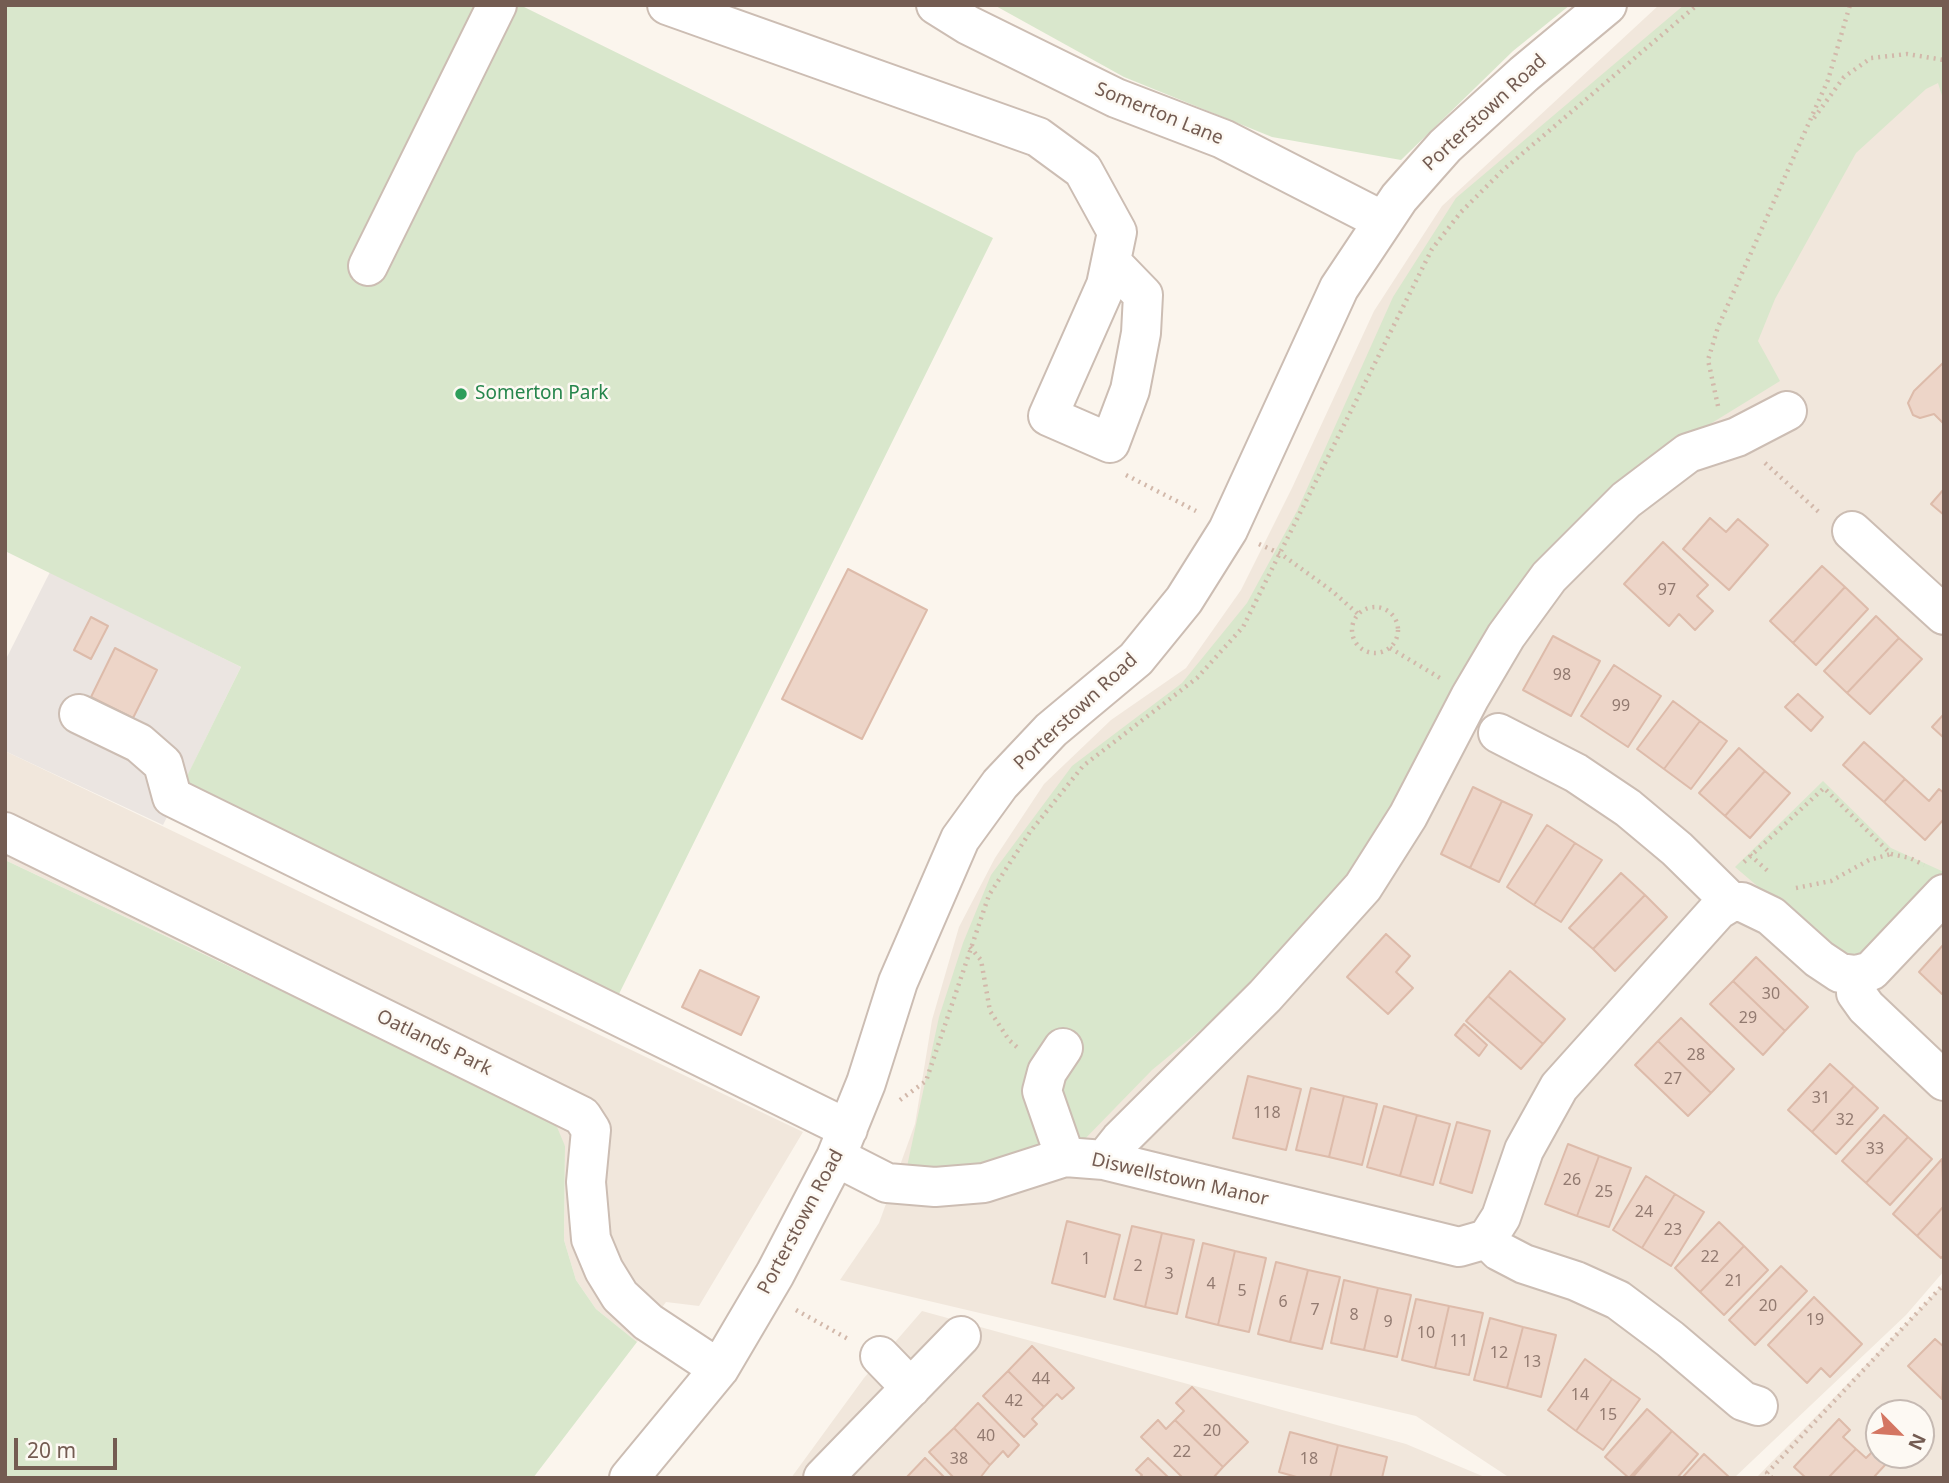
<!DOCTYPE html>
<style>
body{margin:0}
#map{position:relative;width:1949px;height:1483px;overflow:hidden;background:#fbf5ed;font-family:"Noto Sans",sans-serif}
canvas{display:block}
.frame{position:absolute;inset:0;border:7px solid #745c52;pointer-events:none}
.north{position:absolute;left:1865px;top:1399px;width:70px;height:70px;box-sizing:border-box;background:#fdf9f3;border:2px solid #c6bab3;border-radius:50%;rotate:115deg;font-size:19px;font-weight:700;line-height:28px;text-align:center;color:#745c52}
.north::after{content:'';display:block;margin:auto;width:24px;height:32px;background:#d47662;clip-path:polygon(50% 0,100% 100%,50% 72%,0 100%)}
.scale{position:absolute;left:14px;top:1438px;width:103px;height:32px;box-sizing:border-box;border:4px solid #745c52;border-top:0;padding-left:9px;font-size:21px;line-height:24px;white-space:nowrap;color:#745c52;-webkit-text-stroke:5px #fdf9f3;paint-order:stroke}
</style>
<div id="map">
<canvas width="1949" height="1483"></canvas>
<div class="frame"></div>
<div class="north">N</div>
<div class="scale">20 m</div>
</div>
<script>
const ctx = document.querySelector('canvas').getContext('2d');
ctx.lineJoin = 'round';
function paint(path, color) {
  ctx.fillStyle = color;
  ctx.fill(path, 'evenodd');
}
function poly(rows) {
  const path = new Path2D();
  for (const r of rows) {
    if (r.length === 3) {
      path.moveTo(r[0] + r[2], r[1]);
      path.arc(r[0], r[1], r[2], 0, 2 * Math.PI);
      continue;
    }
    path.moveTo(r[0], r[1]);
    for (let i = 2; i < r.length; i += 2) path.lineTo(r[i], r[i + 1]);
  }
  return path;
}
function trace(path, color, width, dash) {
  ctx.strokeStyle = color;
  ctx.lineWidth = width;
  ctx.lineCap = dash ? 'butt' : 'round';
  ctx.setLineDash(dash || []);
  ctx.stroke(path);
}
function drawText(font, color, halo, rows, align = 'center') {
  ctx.font = font + ' "Noto Sans",sans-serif';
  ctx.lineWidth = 5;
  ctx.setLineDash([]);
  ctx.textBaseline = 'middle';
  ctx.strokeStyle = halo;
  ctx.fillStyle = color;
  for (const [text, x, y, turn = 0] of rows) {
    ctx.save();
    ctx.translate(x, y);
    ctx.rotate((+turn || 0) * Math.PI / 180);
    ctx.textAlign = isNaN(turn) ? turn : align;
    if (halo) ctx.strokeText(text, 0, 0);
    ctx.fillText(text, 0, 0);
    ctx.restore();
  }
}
const residential = poly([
 [1659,5,1944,5,1944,1271,1906,1315,1734,1478,1510,1478,1416,1416,840,1280,879,1223,915,1124,932,1020,959,927,995,858,1044,784,1111,720,1186,668,1241,590,1292,488,1374,311,1442,206],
 [5,751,803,1132,699,1306,666,1302,637,1342,596,1309,576,1280,564,1240,565,1146,540,1113,5,860],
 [1944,1283,1944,1478,1756,1478,1918,1311],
 [1879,1413,1921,1413,1921,1455,1879,1455],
 [922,1311,1406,1444,1487,1478,791,1478,864,1378]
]);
const industrial = poly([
 [50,572,241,667,163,825,5,751,5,661]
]);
const green = poly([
 [5,5,520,5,993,238,615,1002,189,794,185,780,241,667,5,551],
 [994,5,1570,5,1513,51,1401,160,1272,137,1124,77],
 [1684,5,1944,5,1944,102,1938,83,1926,89,1856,153,1775,299,1758,341,1780,381,1676,445,1611,497,1353,881,1260,981,1152,1070,1079,1145,992,1164,905,1176,939,1017,963,943,991,875,1072,766,1182,683,1247,603,1297,511,1393,297,1456,198],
 [1823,781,1891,848,1944,872,1898,926,1852,961,1832,948,1782,898,1762,890,1735,867],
 [5,860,539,1113,557,1127,565,1146,564,1240,576,1280,596,1309,637,1342,533,1478,5,1478]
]);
const building = poly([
 [1944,362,1944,424,1934,414,1920,418,1913,415,1908,403,1914,391,1944,362],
 [1944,489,1944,515,1931,504,1944,489],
 [1710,518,1726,532,1738,519,1768,545,1729,590,1683,549,1710,518],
 [1663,542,1708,585,1697,596,1713,611,1695,630,1679,614,1669,626,1624,584,1663,542],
 [1822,566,1845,587,1793,643,1770,621,1822,566],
 [848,569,927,610,862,739,782,699,848,569],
 [1845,587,1868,609,1816,665,1793,643,1845,587],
 [1876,616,1899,638,1847,693,1824,671,1876,616],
 [91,617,108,626,91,659,74,650,91,617],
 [1553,636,1600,661,1571,716,1523,690,1553,636],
 [1899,638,1922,659,1870,714,1847,693,1899,638],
 [115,648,157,670,133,718,91,697,115,648],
 [1614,665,1661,696,1628,747,1581,716,1614,665],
 [1798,694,1823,717,1811,731,1785,707,1798,694],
 [1673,701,1700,721,1664,769,1637,749,1673,701],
 [1944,714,1944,738,1932,727,1944,714],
 [1700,721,1727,741,1691,789,1664,769,1700,721],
 [1864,742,1905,779,1884,802,1843,765,1864,742],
 [1739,748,1765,771,1725,816,1699,793,1739,748],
 [1765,771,1790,793,1750,838,1725,816,1765,771],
 [1905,779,1929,801,1939,789,1944,793,1944,819,1925,840,1884,802,1905,779],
 [1473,787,1502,801,1470,868,1441,854,1473,787],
 [1502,801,1532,815,1499,882,1470,868,1502,801],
 [1547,825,1575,843,1534,905,1507,887,1547,825],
 [1575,843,1602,860,1561,922,1534,905,1575,843],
 [1621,873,1645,895,1593,949,1569,928,1621,873],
 [1645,895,1667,917,1615,971,1593,949,1645,895],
 [1386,934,1410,956,1396,972,1413,988,1388,1014,1347,977,1386,934],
 [1944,944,1944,993,1942,994,1919,972,1944,944],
 [1756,957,1808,1007,1785,1031,1733,981,1756,957],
 [700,970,759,997,741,1035,682,1007,700,970],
 [1510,971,1565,1019,1543,1044,1488,996,1510,971],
 [1733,981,1785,1031,1763,1055,1710,1004,1733,981],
 [1488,996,1543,1044,1521,1069,1466,1021,1488,996],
 [1681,1018,1734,1069,1711,1093,1658,1041,1681,1018],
 [1464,1024,1487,1045,1479,1056,1455,1035,1464,1024],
 [1658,1041,1711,1093,1688,1116,1635,1065,1658,1041],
 [1830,1064,1854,1086,1812,1132,1788,1110,1830,1064],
 [1248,1076,1301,1089,1286,1150,1233,1138,1248,1076],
 [1854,1086,1878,1108,1836,1154,1812,1132,1854,1086],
 [1311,1088,1344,1096,1329,1157,1296,1150,1311,1088],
 [1344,1096,1377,1104,1362,1165,1329,1157,1344,1096],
 [1384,1106,1417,1115,1400,1176,1367,1167,1384,1106],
 [1417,1115,1450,1124,1433,1185,1400,1176,1417,1115],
 [1884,1115,1908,1137,1866,1183,1842,1161,1884,1115],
 [1457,1122,1490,1131,1472,1193,1440,1183,1457,1122],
 [1908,1137,1932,1159,1890,1205,1866,1183,1908,1137],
 [1568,1144,1599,1156,1577,1216,1545,1204,1568,1144],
 [1599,1156,1631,1168,1609,1227,1577,1216,1599,1156],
 [1942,1159,1944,1206,1917,1236,1893,1214,1942,1159],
 [1646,1176,1675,1194,1642,1248,1613,1230,1646,1176],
 [1675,1194,1704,1212,1671,1266,1642,1248,1675,1194],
 [1944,1206,1944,1255,1941,1258,1917,1236,1944,1206],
 [1067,1221,1120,1235,1105,1297,1052,1283,1067,1221],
 [1719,1222,1744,1246,1700,1292,1675,1268,1719,1222],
 [1132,1226,1162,1233,1145,1307,1114,1299,1132,1226],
 [1162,1233,1194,1240,1177,1314,1145,1307,1162,1233],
 [1203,1243,1235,1251,1218,1325,1186,1317,1203,1243],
 [1744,1246,1768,1270,1724,1315,1700,1292,1744,1246],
 [1235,1251,1266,1258,1249,1332,1218,1325,1235,1251],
 [1276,1262,1308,1270,1290,1342,1258,1334,1276,1262],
 [1781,1266,1807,1291,1755,1345,1729,1320,1781,1266],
 [1308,1270,1340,1277,1322,1349,1290,1342,1308,1270],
 [1344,1280,1378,1288,1364,1350,1331,1343,1344,1280],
 [1378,1288,1411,1295,1397,1357,1364,1350,1378,1288],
 [1814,1297,1862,1344,1830,1377,1821,1368,1807,1383,1768,1345,1814,1297],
 [1416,1299,1449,1306,1435,1368,1402,1360,1416,1299],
 [1449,1306,1483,1313,1469,1375,1435,1368,1449,1306],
 [1490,1318,1523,1327,1507,1388,1474,1380,1490,1318],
 [1523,1327,1556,1335,1541,1397,1507,1388,1523,1327],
 [1935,1339,1944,1347,1942,1399,1908,1366,1935,1339],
 [1032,1346,1074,1388,1062,1399,1057,1394,1044,1407,1008,1371,1032,1346],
 [1585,1359,1612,1379,1576,1431,1548,1410,1585,1359],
 [1008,1371,1044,1407,1032,1419,1037,1424,1024,1437,983,1396,1008,1371],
 [1612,1379,1640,1399,1603,1450,1576,1431,1612,1379],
 [1192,1387,1248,1442,1223,1467,1175,1420,1184,1411,1176,1403,1192,1387],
 [978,1403,1019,1445,1008,1457,1003,1451,990,1465,954,1428,978,1403],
 [1647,1409,1672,1431,1629,1478,1605,1457,1647,1409],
 [1839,1419,1850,1430,1843,1437,1856,1449,1828,1478,1806,1478,1794,1467,1839,1419],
 [1158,1420,1166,1429,1175,1420,1223,1467,1213,1478,1183,1478,1141,1437,1158,1420],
 [954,1428,990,1465,980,1478,954,1478,929,1452,954,1428],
 [1672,1431,1698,1454,1677,1478,1632,1478,1672,1431],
 [1290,1432,1338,1445,1330,1478,1300,1478,1279,1472,1290,1432],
 [1338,1445,1387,1457,1382,1478,1330,1478,1338,1445],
 [1856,1449,1866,1458,1873,1451,1886,1464,1873,1478,1828,1478,1856,1449],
 [1704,1454,1729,1477,1729,1478,1682,1478,1704,1454],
 [925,1458,945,1478,906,1478,925,1458],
 [1148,1458,1169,1478,1139,1478,1142,1475,1136,1470,1148,1458]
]);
const path = poly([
 [1814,118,1844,77,1871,58,1907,54,1944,60],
 [1718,406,1708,360,1718,327,1828,80,1850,5],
 [1765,463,1821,514],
 [1126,475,1196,511],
 [1259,544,1281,554,1332,591,1358,614],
 [1375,630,23],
 [1390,648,1440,678],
 [1750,855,1770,873],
 [1744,862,1824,788,1891,854,1910,858,1924,865],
 [1796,888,1831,881,1869,860,1891,854],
 [970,947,981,960,990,1011,1009,1040,1019,1049],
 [900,1100,926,1081,989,895,1030,832,1083,766,1197,678,1243,627,1432,249,1461,212,1503,170,1697,5],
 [796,1310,850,1340],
 [1772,1478,1767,1473,1944,1284]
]);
const minor = poly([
 [667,5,1038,137,1083,170,1117,232,1106,285,1048,416,1110,443,1130,390,1141,333,1143,295,1111,262],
 [936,5,968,25,1116,98,1223,139,1383,221],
 [368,266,497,5],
 [1852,531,1944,615],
 [79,714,139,743,163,764,172,797,848,1129],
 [1498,733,1576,773,1628,808,1677,849,1731,902],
 [5,832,582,1116,591,1130,586,1182,591,1239,604,1270,620,1296,648,1322,719,1369],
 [1856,975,1856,993,1866,1007,1944,1081],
 [1063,1048,1047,1072,1042,1091,1065,1157],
 [836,1157,887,1183,935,1187,984,1183,1065,1157,1104,1160,1459,1247,1487,1239,1501,1217,1524,1150,1559,1087,1718,910,1731,902,1742,902,1771,916,1819,959,1840,973,1856,975,1871,971,1944,894],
 [1104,1160,1120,1140,1265,996,1363,887,1408,816,1470,697,1506,636,1549,577,1626,500,1688,453,1737,437,1787,411],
 [1487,1239,1499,1251,1524,1264,1576,1281,1618,1300,1670,1339,1743,1401,1758,1406],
 [880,1356,911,1388],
 [629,1478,719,1369,775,1274,836,1157,866,1083,898,982,960,839,1000,784,1051,730,1136,659,1184,600,1228,530,1339,288,1399,198,1445,146,1524,74,1607,5],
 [823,1478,961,1336]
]);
const markers = [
 [461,394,7,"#2e9e5b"]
];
const numberNames = [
 ["97",1667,590],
 ["98",1562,675],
 ["99",1621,706],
 ["30",1771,994],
 ["29",1748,1018],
 ["28",1696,1055],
 ["27",1673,1079],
 ["31",1821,1098],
 ["118",1267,1113],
 ["32",1845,1120],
 ["33",1875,1149],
 ["26",1572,1180],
 ["25",1604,1192],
 ["24",1644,1212],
 ["23",1673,1230],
 ["22",1710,1257],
 ["1",1086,1259],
 ["2",1138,1266],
 ["3",1169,1274],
 ["21",1734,1281],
 ["4",1211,1284],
 ["5",1242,1291],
 ["6",1283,1302],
 ["20",1768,1306],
 ["7",1315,1310],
 ["8",1354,1315],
 ["19",1815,1320],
 ["9",1388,1322],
 ["10",1426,1333],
 ["11",1459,1341],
 ["12",1499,1353],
 ["13",1532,1362],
 ["44",1041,1379],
 ["14",1580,1395],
 ["42",1014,1401],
 ["15",1608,1415],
 ["20",1212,1431],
 ["40",986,1436],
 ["22",1182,1452],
 ["38",959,1459],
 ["18",1309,1459]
];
const streetNames = [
 ["Porterstown Road",1485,113,-43],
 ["Somerton Lane",1159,114,22],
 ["Porterstown Road",1076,712,-43],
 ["Oatlands Park",434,1043,26],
 ["Diswellstown Manor",1180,1180,13],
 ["Porterstown Road",801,1222,-62]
];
const leisureNames = [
 ["Somerton Park",475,394]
];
paint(residential, '#f1e7dc');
paint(industrial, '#ebe5e1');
paint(green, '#d9e7cc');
paint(building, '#edd5c8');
trace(building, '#dba', 2);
trace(minor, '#ccbdb3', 42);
trace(path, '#d2b8aa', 4.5, [2, 5]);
trace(minor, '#fff', 38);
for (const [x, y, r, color] of markers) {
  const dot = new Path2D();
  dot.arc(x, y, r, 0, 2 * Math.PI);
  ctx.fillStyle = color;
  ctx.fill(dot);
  trace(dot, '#fdf9f3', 2.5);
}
drawText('16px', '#927a70', null, numberNames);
drawText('19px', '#745c52', '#fdf9f3', streetNames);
drawText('19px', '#27864d', '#fdf9f3', leisureNames, 'left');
</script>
